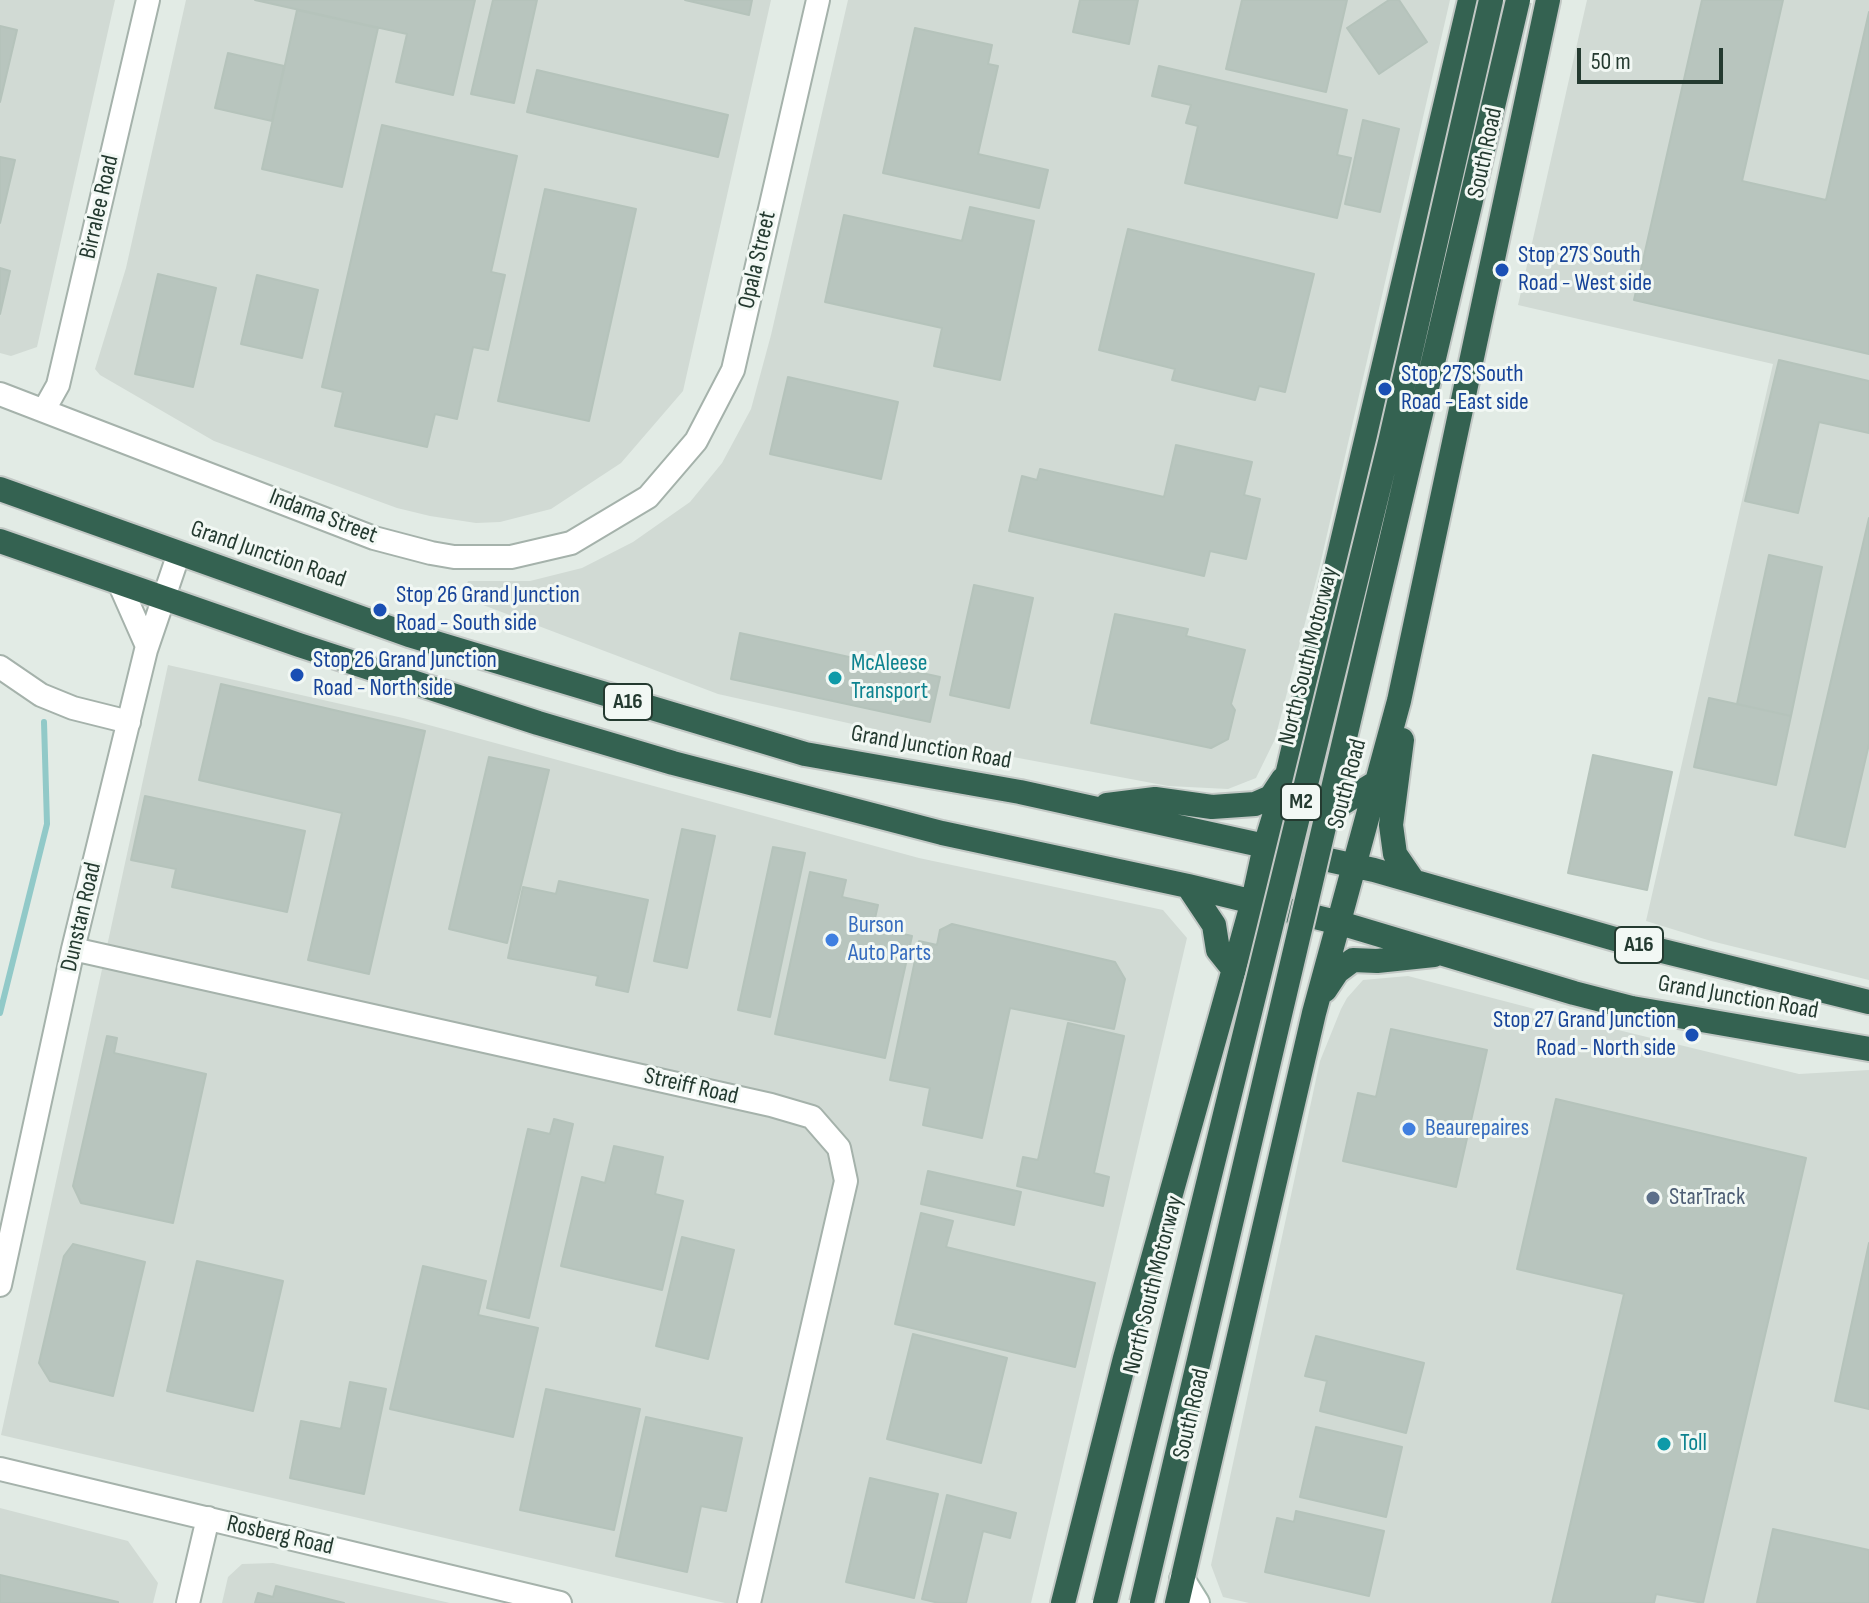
<!DOCTYPE html>
<style>
body{margin:0}
#map{position:relative;width:1869px;height:1603px;overflow:hidden;background:#e2ebe5;font-family:"Sofia Sans Condensed",sans-serif}
canvas{display:block}
.scale{position:absolute;left:1577px;top:48px;width:146px;height:36px;box-sizing:border-box;border:4px solid #243a30;border-top:0;padding-left:10px;font-size:24px;line-height:28px;white-space:nowrap;color:#243a30;-webkit-text-stroke:6px #f2f8f4;paint-order:stroke}
</style>
<div id="map">
<canvas width="1869" height="1603"></canvas>
<div class="scale">50 m</div>
</div>
<script>
const ctx = document.querySelector('canvas').getContext('2d');
ctx.lineJoin = 'round';
function paint(path, color) {
  ctx.fillStyle = color;
  ctx.fill(path, 'evenodd');
}
function poly(rows) {
  const path = new Path2D();
  for (const r of rows) {
    path.moveTo(r[0], r[1]);
    for (let i = 2; i < r.length; i += 2) path.lineTo(r[i], r[i + 1]);
  }
  return path;
}
function trace(path, color, width, dash) {
  ctx.strokeStyle = color;
  ctx.lineWidth = width;
  ctx.lineCap = dash ? 'butt' : 'round';
  ctx.setLineDash(dash || []);
  ctx.stroke(path);
}
function drawText(font, color, halo, rows, align = 'center') {
  ctx.font = font + ' "Sofia Sans Condensed",sans-serif';
  ctx.lineWidth = 6;
  ctx.setLineDash([]);
  ctx.textBaseline = 'middle';
  ctx.strokeStyle = halo;
  ctx.fillStyle = color;
  for (const [text, x, y, turn = 0] of rows) {
    ctx.save();
    ctx.translate(x, y);
    ctx.rotate((+turn || 0) * Math.PI / 180);
    ctx.textAlign = isNaN(turn) ? turn : align;
    if (halo) ctx.strokeText(text, 0, 0);
    ctx.fillText(text, 0, 0);
    ctx.restore();
  }
}
const built = poly([
 [0,0,115,0,37,347,11,356,0,353],
 [186,0,771,0,683,391,621,463,551,509,500,522,476,523,430,516,397,508,214,441,100,375,95,369,126,268],
 [848,0,1450,0,1320,565,1275,739,1256,778,1228,789,1168,786,933,742,718,694,462,597,468,581,530,581,582,568,633,542,690,502,722,463,751,409,771,335],
 [1587,0,1869,0,1869,980,1711,941,1646,921,1773,364,1518,305],
 [168,665,403,718,919,858,1163,910,1187,938,1031,1603,725,1603,1,1435],
 [1408,976,1573,1019,1799,1074,1869,1070,1869,1603,1249,1603,1223,1597,1211,1565,1320,1061,1341,1009,1347,998,1363,980],
 [0,1508,128,1541,158,1583,153,1603,0,1603],
 [273,1563,450,1603,222,1603,228,1577,242,1564]
]);
const stream = poly([
 [0,1013,47,824,44,722]
]);
const building = poly([
 [255,0,475,0,453,95,396,82,407,34,255,0],
 [493,0,537,0,514,103,471,94,493,0],
 [685,0,752,0,749,15,685,0],
 [1080,0,1138,0,1129,44,1073,32,1080,0],
 [1242,0,1347,0,1326,92,1226,69,1242,0],
 [1389,0,1399,0,1427,42,1379,74,1347,28,1389,0],
 [1702,0,1783,0,1742,181,1826,200,1869,12,1869,354,1634,300,1702,0],
 [297,10,378,28,342,187,262,169,297,10],
 [0,26,17,30,0,102,0,26],
 [915,28,992,45,988,64,998,66,978,154,1048,170,1039,208,883,173,915,28],
 [228,53,284,66,272,121,215,108,228,53],
 [1159,66,1347,110,1337,155,1351,158,1337,218,1185,183,1198,126,1186,123,1191,105,1152,96,1159,66],
 [537,70,728,115,718,157,527,112,537,70],
 [1363,120,1399,129,1380,212,1345,204,1363,120],
 [382,125,517,156,491,272,505,275,488,350,473,347,457,419,435,414,427,447,335,426,343,392,322,387,382,125],
 [0,157,15,160,0,223,0,157],
 [545,189,636,209,589,421,498,401,545,189],
 [970,207,1034,221,1000,380,934,366,942,328,825,302,844,215,962,241,970,207],
 [1128,229,1314,274,1285,392,1259,386,1255,400,1172,380,1175,369,1099,350,1128,229],
 [0,268,10,271,0,314,0,268],
 [158,274,216,288,193,387,135,374,158,274],
 [257,275,318,290,302,358,241,344,257,275],
 [1779,360,1869,381,1869,433,1819,422,1798,513,1745,501,1779,360],
 [788,377,898,402,881,479,770,454,788,377],
 [1176,445,1252,462,1244,495,1260,499,1246,559,1210,551,1204,576,1009,531,1022,476,1037,480,1040,469,1164,497,1176,445],
 [1869,518,1869,744,1845,847,1795,835,1869,518],
 [1769,555,1822,567,1791,716,1737,704,1769,555],
 [974,585,1033,598,1009,708,950,695,974,585],
 [1115,614,1188,629,1186,636,1245,650,1231,704,1235,710,1228,739,1211,748,1091,723,1115,614],
 [740,633,940,677,930,722,731,679,740,633],
 [221,684,425,731,369,974,308,960,342,813,199,780,221,684],
 [1709,698,1791,716,1776,785,1694,767,1709,698],
 [1593,755,1672,772,1647,890,1568,873,1593,755],
 [489,757,549,770,507,943,449,929,489,757],
 [145,796,305,831,287,912,172,887,176,869,131,860,145,796],
 [682,829,715,836,687,968,654,961,682,829],
 [773,847,805,853,770,1017,738,1010,773,847],
 [810,872,846,880,842,897,878,905,873,927,912,936,885,1058,775,1034,810,872],
 [559,881,648,900,628,992,596,985,598,976,508,958,523,887,556,894,559,881],
 [952,924,1115,962,1125,979,1114,1029,1010,1008,982,1138,923,1125,930,1088,890,1080,919,941,937,945,940,930,952,924],
 [1068,1023,1124,1036,1094,1173,1109,1177,1103,1206,1017,1186,1023,1157,1038,1160,1068,1023],
 [1391,1029,1487,1050,1456,1187,1343,1161,1358,1093,1376,1097,1391,1029],
 [107,1036,117,1038,114,1053,206,1074,173,1223,81,1203,73,1186,107,1036],
 [1556,1099,1806,1158,1703,1603,1656,1594,1654,1603,1552,1603,1624,1294,1517,1269,1556,1099],
 [554,1119,573,1124,529,1318,487,1308,528,1129,550,1134,554,1119],
 [614,1146,663,1157,655,1194,683,1201,662,1290,561,1266,582,1177,605,1183,614,1146],
 [928,1171,1021,1192,1014,1225,921,1204,928,1171],
 [921,1213,953,1221,946,1247,1095,1283,1075,1367,895,1324,921,1213],
 [682,1237,734,1250,708,1359,656,1346,682,1237],
 [1869,1243,1869,1409,1835,1401,1869,1243],
 [73,1244,145,1262,113,1396,50,1381,39,1363,64,1256,73,1244],
 [197,1261,283,1281,253,1411,167,1391,197,1261],
 [423,1266,486,1281,478,1315,538,1328,513,1437,390,1409,423,1266],
 [913,1334,1007,1358,981,1463,887,1439,913,1334],
 [1316,1336,1424,1363,1406,1433,1320,1411,1327,1381,1305,1376,1316,1336],
 [350,1382,386,1389,364,1494,290,1478,301,1421,341,1429,350,1382],
 [546,1389,640,1409,614,1530,520,1510,546,1389],
 [646,1417,742,1438,726,1511,701,1506,687,1572,616,1556,646,1417],
 [1316,1427,1402,1447,1386,1517,1300,1497,1316,1427],
 [870,1478,938,1494,914,1598,846,1582,870,1478],
 [947,1495,1016,1513,1010,1538,983,1531,966,1603,939,1603,922,1599,947,1495],
 [1296,1511,1384,1531,1369,1596,1265,1572,1277,1518,1294,1522,1296,1511],
 [1773,1529,1869,1550,1869,1603,1757,1603,1773,1529],
 [0,1575,118,1602,118,1603,0,1603,0,1575],
 [276,1586,344,1603,255,1603,258,1593,273,1597,276,1586]
]);
const street = poly([
 [0,394,374,538,431,553,454,557,511,557,571,543,648,497,696,441,733,370,818,0],
 [44,410,58,385,148,0],
 [120,585,147,646],
 [0,667,41,695,73,708,129,722],
 [73,949,771,1105,812,1117,839,1148,846,1181,749,1603],
 [0,1285,73,949,146,650,179,553],
 [0,1469,560,1603],
 [188,1603,208,1518]
]);
const secondary = poly([
 [1182,1579,1197,1603]
]);
const highway = poly([
 [0,489,409,635,805,754,1020,792,1374,870,1622,941,1869,1002],
 [0,541,299,645,538,723,673,763,942,833,1188,886,1340,923,1574,993,1632,1008,1869,1049],
 [1402,740,1391,825,1395,854,1412,879],
 [1312,801,1338,806,1377,782],
 [1107,805,1155,799,1212,807,1255,804,1271,797,1283,779],
 [1188,886,1214,925,1218,950,1234,970],
 [1325,990,1337,972,1353,960,1377,961,1434,955],
 [1063,1603,1125,1358,1253,901,1265,846,1288,771,1470,0],
 [1177,1603,1314,1013,1399,701,1548,0]
]);
const highwayBridge = poly([
 [1105,1603,1390,442,1491,0],
 [1142,1603,1518,0]
]);
const markers = [
 [1502,270,8,"#1a4fb4"],
 [1385,389,8,"#1a4fb4"],
 [380,610,8,"#1a4fb4"],
 [297,675,8,"#1a4fb4"],
 [835,678,8,"#0f9aa8"],
 [832,940,8,"#3f7fe0"],
 [1692,1035,8,"#1a4fb4"],
 [1409,1129,8,"#3f7fe0"],
 [1653,1198,8,"#5c6f8a"],
 [1664,1444,8,"#0f9aa8"]
];
const shields = [
 [628,702,48],
 [1301,802,40],
 [1639,945,48]
];
const shieldNames = [
 ["A16",628,702],
 ["M2",1301,802],
 ["A16",1639,945]
];
const streetNames = [
 ["South Road",1486,153,-78],
 ["Birralee Road",100,207,-77],
 ["Opala Street",758,260,-77],
 ["Indama Street",323,517,21],
 ["Grand Junction Road",268,555,19],
 ["North South Motorway",1309,656,-76],
 ["Grand Junction Road",931,748,10],
 ["South Road",1348,784,-75],
 ["Dunstan Road",82,917,-77],
 ["Grand Junction Road",1738,998,10],
 ["Streiff Road",691,1087,13],
 ["North South Motorway",1154,1285,-76],
 ["South Road",1192,1414,-77],
 ["Rosberg Road",280,1536,13]
];
const transitNames = [
 ["Stop 27S South",1518,256],
 ["Road - West side",1518,284],
 ["Stop 27S South",1401,375],
 ["Road - East side",1401,403],
 ["Stop 26 Grand Junction",396,596],
 ["Road - South side",396,624],
 ["Stop 26 Grand Junction",313,661],
 ["Road - North side",313,689],
 ["Stop 27 Grand Junction",1676,1021,"right"],
 ["Road - North side",1676,1049,"right"]
];
const cultureNames = [
 ["McAleese",851,664],
 ["Transport",851,692],
 ["Toll",1680,1444]
];
const shopNames = [
 ["Burson",848,926],
 ["Auto Parts",848,954],
 ["Beaurepaires",1425,1129]
];
const serviceNames = [
 ["StarTrack",1669,1198]
];
paint(built, '#d1dad4');
trace(stream, '#91c9c8', 6);
paint(building, '#b8c5be');
trace(building, '#b5c3bb', 2);
trace(street, '#a5b2ab', 26);
trace(secondary, '#a2b5ab', 28);
trace(highway, '#c2c8c5', 28);
trace(street, '#fff', 22);
trace(secondary, '#fff', 24);
trace(highway, '#346251', 24);
trace(highwayBridge, '#c2c8c5', 28, []);
trace(highwayBridge, '#346251', 24);
for (const [x, y, r, color] of markers) {
  const dot = new Path2D();
  dot.arc(x, y, r, 0, 2 * Math.PI);
  ctx.fillStyle = color;
  ctx.fill(dot);
  trace(dot, '#f2f8f4', 3);
}
for (const [x, y, w] of shields) {
  const box = new Path2D();
  box.roundRect(x - w / 2, y - 18, w, 36, 6);
  ctx.fillStyle = '#f2f8f4';
  ctx.fill(box);
  trace(box, '#243a30', 2);
}
drawText('bold 22px', '#243a30', null, shieldNames);
drawText('24px', '#243a30', '#f2f8f4', streetNames);
drawText('24px', '#164399', '#f2f8f4', transitNames, 'left');
drawText('24px', '#0d838f', '#f2f8f4', cultureNames, 'left');
drawText('24px', '#366cbe', '#f2f8f4', shopNames, 'left');
drawText('24px', '#4e5e75', '#f2f8f4', serviceNames, 'left');
</script>
